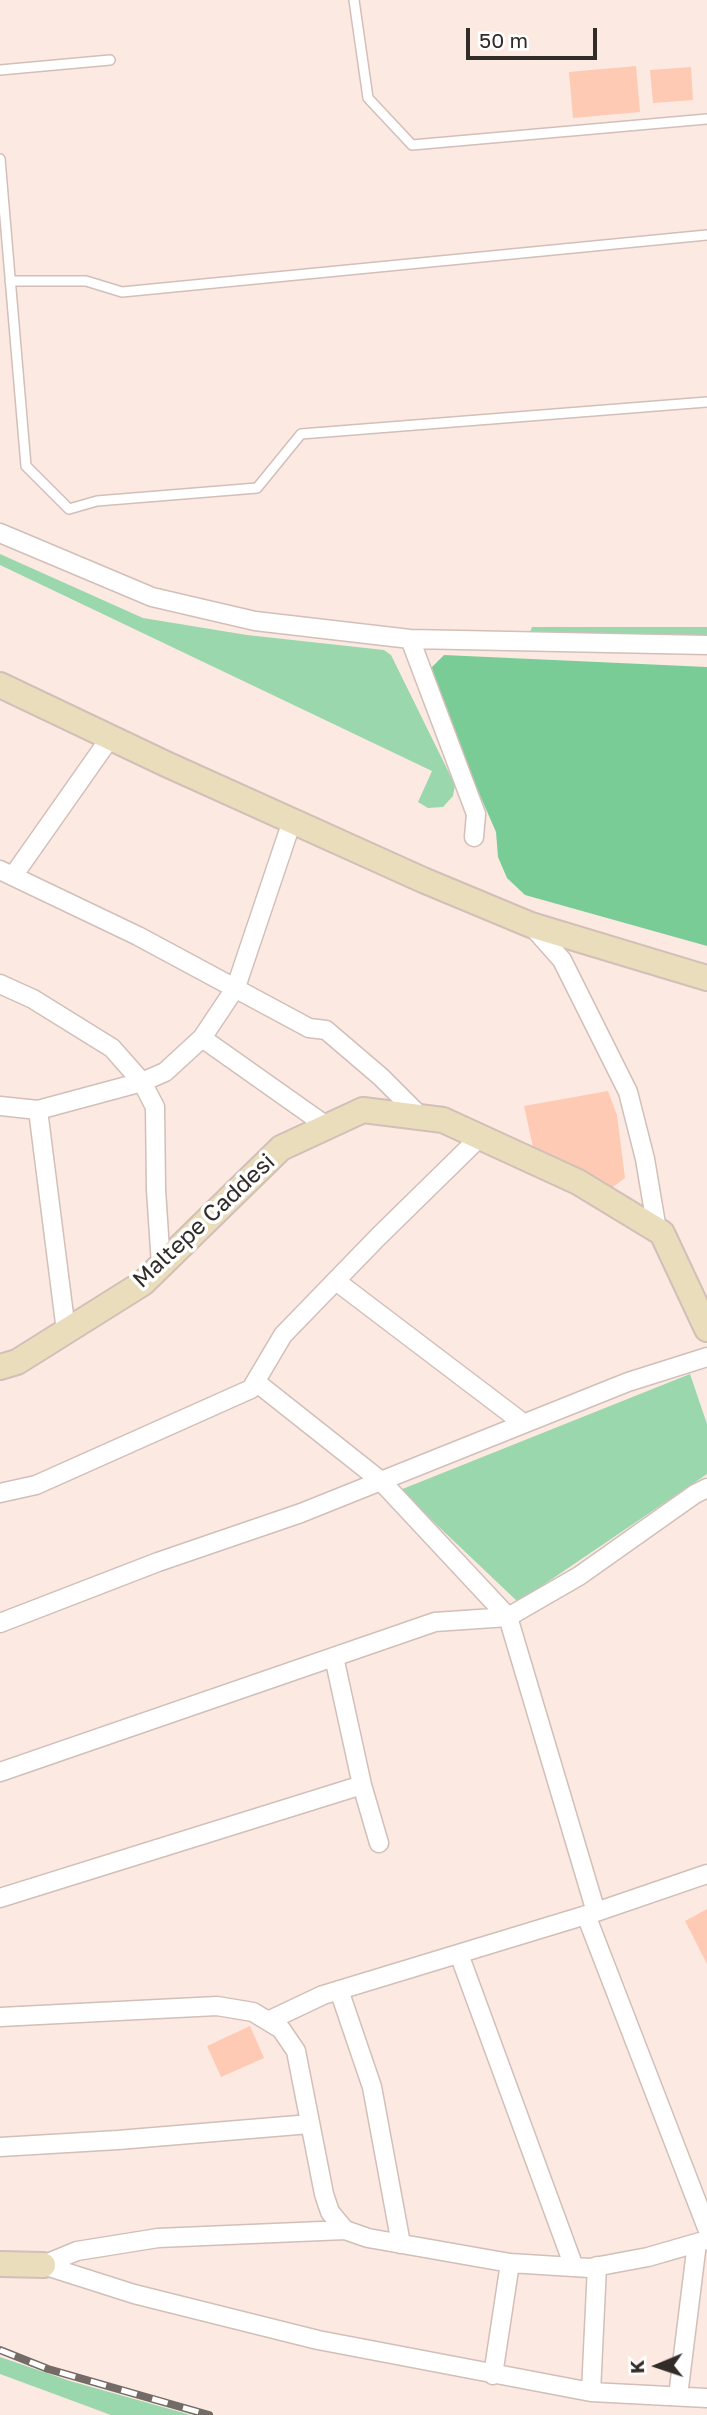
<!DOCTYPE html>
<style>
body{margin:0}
#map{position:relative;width:707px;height:2415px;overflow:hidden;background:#fceae2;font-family:"Golos Text",sans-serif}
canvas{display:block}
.north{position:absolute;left:623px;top:2331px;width:70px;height:70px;-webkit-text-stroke:5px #fff;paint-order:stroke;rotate:268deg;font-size:19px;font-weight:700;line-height:28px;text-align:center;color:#322c29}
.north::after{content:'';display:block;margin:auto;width:24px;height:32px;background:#322c29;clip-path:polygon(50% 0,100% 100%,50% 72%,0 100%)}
.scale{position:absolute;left:466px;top:28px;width:131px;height:32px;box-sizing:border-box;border:4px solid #322c29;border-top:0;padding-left:9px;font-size:21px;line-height:24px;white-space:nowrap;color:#322c29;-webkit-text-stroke:5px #fff;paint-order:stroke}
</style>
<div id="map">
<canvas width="707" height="2415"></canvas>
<div class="north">K</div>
<div class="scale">50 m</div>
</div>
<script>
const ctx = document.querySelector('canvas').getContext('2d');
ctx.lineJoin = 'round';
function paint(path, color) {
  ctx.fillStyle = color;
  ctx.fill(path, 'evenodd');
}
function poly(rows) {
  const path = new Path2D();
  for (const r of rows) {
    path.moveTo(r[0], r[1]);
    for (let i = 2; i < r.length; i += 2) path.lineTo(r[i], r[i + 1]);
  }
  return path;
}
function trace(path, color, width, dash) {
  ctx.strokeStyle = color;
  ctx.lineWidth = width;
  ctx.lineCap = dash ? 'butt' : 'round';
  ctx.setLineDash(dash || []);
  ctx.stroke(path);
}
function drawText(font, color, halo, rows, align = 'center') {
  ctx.font = font + ' "Golos Text",sans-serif';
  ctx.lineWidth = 7;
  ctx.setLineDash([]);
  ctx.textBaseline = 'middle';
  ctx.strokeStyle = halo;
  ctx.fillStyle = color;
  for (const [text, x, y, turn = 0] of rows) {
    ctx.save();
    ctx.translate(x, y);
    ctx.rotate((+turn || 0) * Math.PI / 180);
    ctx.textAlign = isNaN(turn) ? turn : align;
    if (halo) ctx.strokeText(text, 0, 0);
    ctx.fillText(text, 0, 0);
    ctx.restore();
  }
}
const green = poly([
 [0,554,143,618,247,635,384,650,391,655,455,785,453,796,443,807,428,808,418,802,432,771,0,565],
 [532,627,707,627,707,637,532,637,530,632],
 [690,1374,707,1424,707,1474,518,1602,400,1490],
 [0,2357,70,2381,191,2415,111,2415,0,2374]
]);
const forest = poly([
 [444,655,707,667,707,946,525,895,507,878,498,857,496,832,437,697,432,667]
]);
const building = poly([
 [636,66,640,112,573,118,569,72],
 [691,67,693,100,653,103,650,70],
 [608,1091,617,1115,625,1178,613,1187,575,1168,534,1152,524,1106],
 [707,1909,707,1964,685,1921],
 [250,2026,264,2058,221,2077,207,2046]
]);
const lane = poly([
 [354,0,368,98,412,145,707,119],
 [0,70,110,60],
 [0,159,26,466,69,509,97,501,257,488,301,434,707,402],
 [10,281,86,281,122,292,707,235]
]);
const street = poly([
 [0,533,152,597,255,621,410,639,707,645],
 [410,639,476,814,474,837],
 [0,870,138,936,309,1028,326,1030,381,1077,421,1117],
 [13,876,110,738],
 [531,925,562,960,628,1092,645,1159,657,1230],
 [0,984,33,999,112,1048,142,1082,155,1107,156,1190,161,1265],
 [202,1038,328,1127],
 [0,1106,38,1110,142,1082,165,1072,202,1038,236,987,292,821],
 [38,1110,66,1331],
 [336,1281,523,1423],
 [256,1382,381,1481,508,1617,596,1912],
 [0,1493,36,1485,251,1389,283,1335,378,1237,480,1137],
 [0,1623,158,1562,301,1513,628,1382,707,1357],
 [334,1657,362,1785,379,1843],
 [0,1772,435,1622,508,1617,579,1576,695,1494,707,1488],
 [0,1898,362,1785],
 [586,1915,707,2228],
 [459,1954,574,2267],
 [339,1990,372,2087,401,2244],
 [0,2017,217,2006,253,2012,281,2029,296,2051,324,2194,330,2212,345,2230,368,2238,510,2263,589,2268,648,2257,707,2240],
 [268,2021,323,1995,596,1912,707,1874],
 [0,2147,118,2140,310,2124],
 [43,2265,134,2294,318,2340,591,2392,707,2398],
 [43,2265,77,2251,158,2238,345,2230],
 [493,2375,510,2263],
 [591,2392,597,2266],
 [678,2396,697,2243]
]);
const secondary = poly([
 [0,685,166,764,423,880,531,925,707,978],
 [0,1367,17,1362,143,1283,281,1148,363,1110,443,1120,578,1182,662,1233,707,1329],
 [0,2264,43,2265]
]);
const rail = poly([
 [0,2350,48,2369,209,2415]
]);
const streetNames = [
 ["Maltepe Caddesi",204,1221,-43]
];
paint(green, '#9ad7ad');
paint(forest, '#7acc97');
paint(building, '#fecab3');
trace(lane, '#d1bfb8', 12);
trace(street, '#d1bfb8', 21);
trace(secondary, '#d1bfb8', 28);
trace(lane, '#fff', 9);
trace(street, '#fff', 18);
trace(secondary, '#eaddbb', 24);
trace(rail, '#756b66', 8);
trace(rail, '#fff', 5, [16]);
drawText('23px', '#322c29', '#fff', streetNames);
</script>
